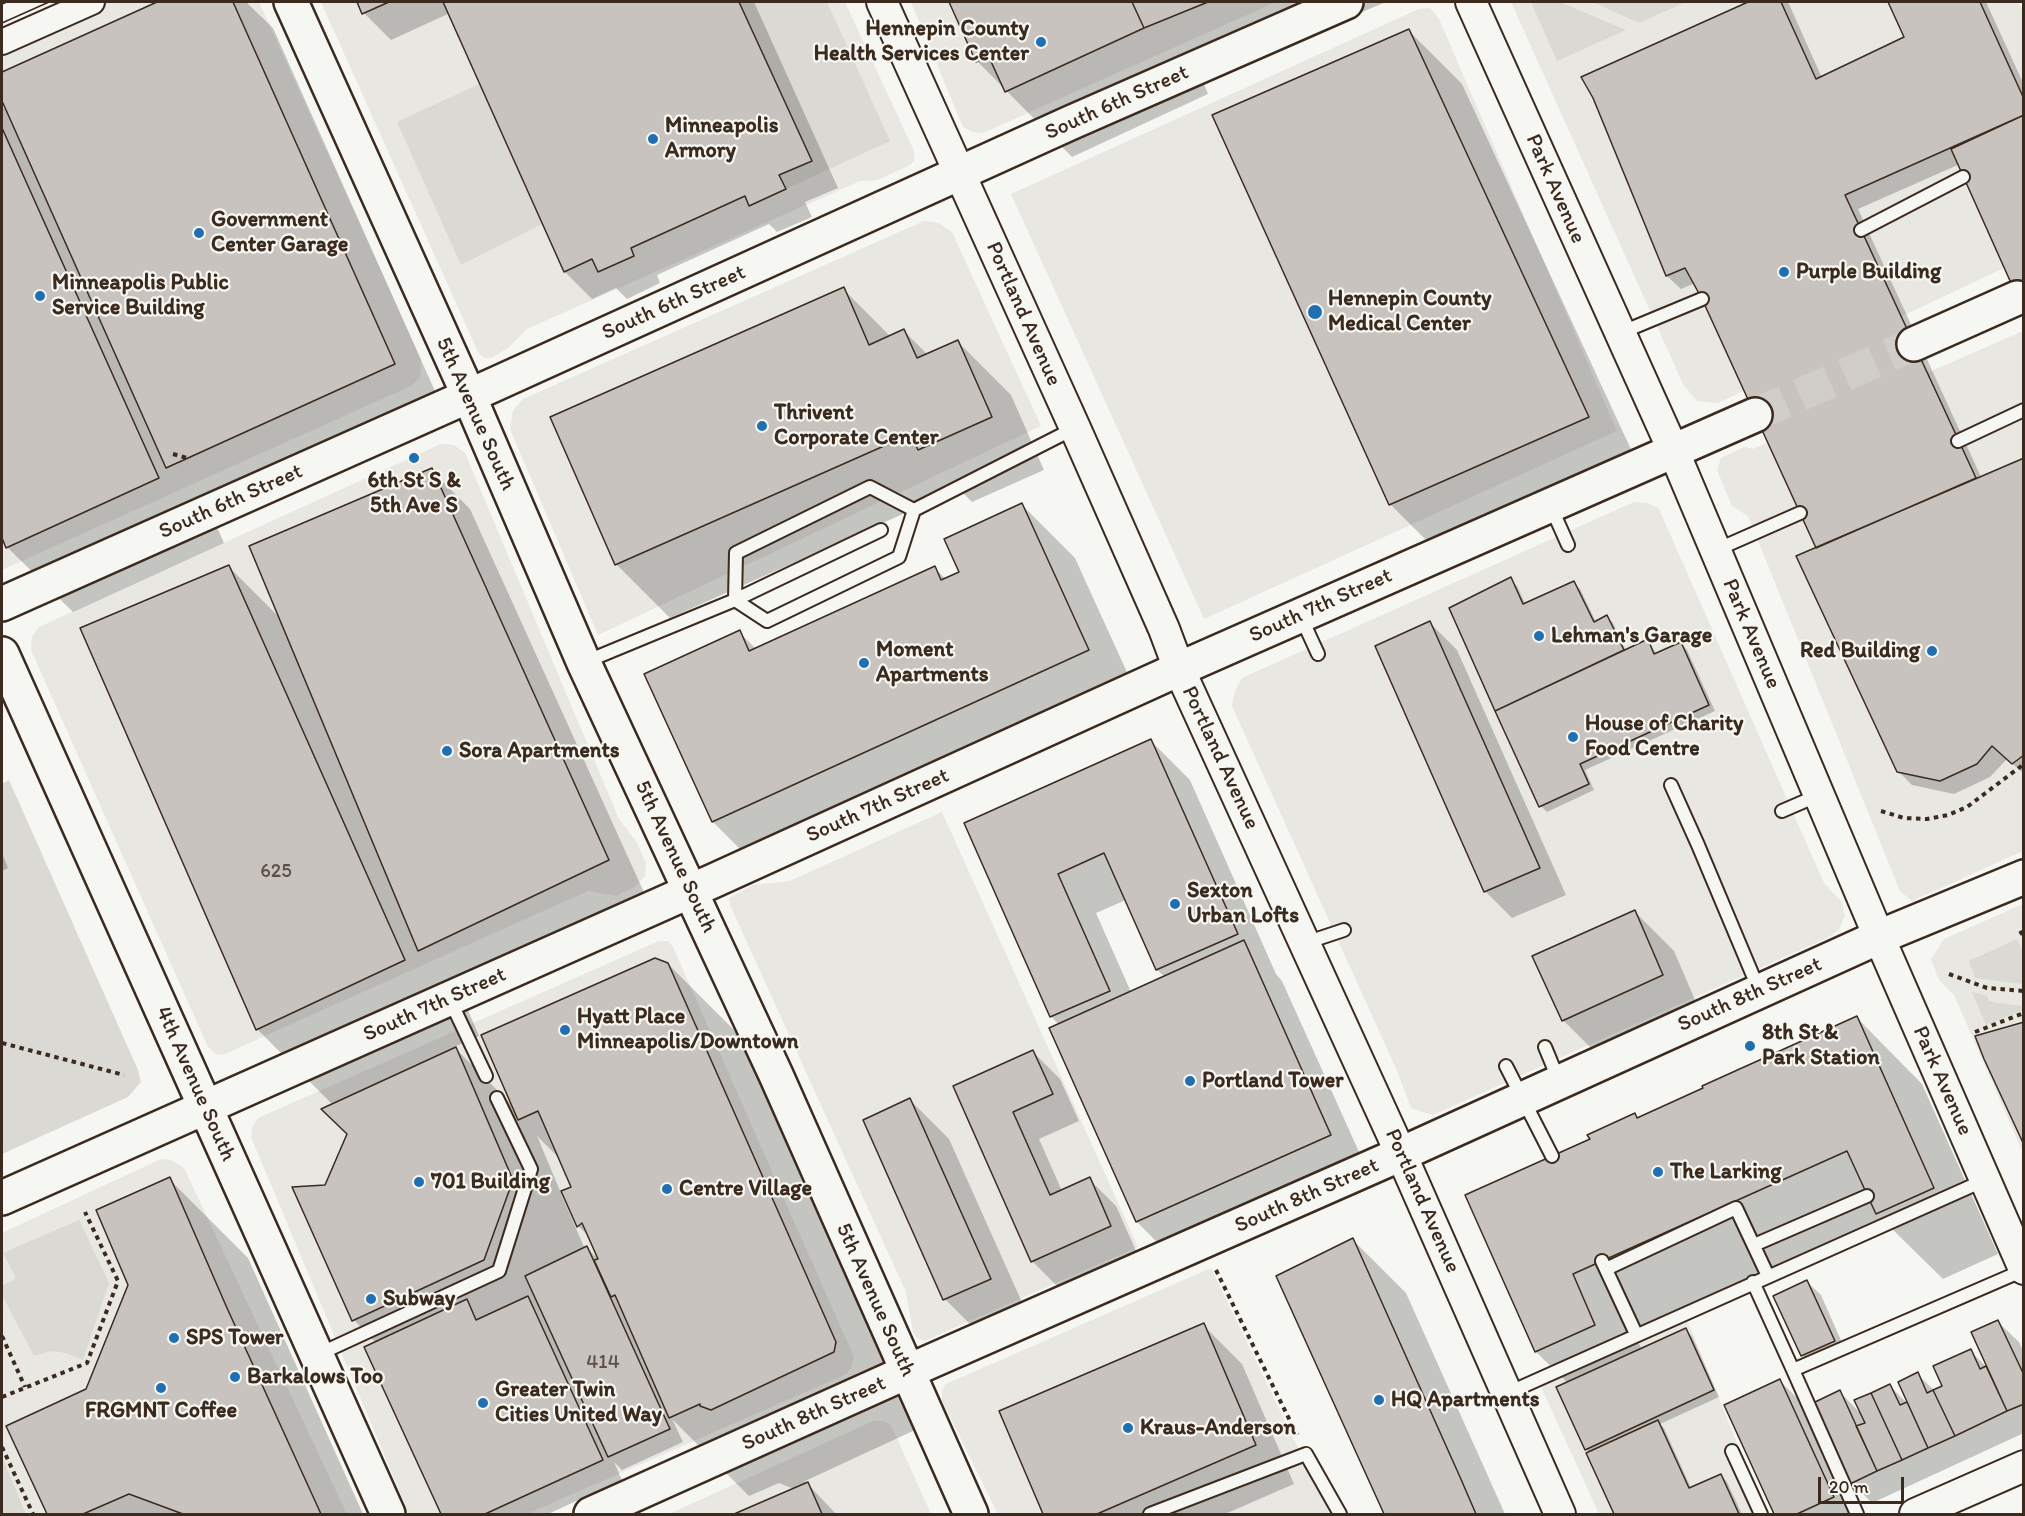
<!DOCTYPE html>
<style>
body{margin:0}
#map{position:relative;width:2025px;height:1516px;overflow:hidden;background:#f6f6f2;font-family:Itim,sans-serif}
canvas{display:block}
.frame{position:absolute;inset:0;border:3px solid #3b2a1e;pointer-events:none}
.scale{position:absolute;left:1818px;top:1477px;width:86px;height:27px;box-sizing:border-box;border:3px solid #3b2a1e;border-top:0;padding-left:8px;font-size:18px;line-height:21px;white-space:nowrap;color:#3b2a1e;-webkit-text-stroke:4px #f6f6f2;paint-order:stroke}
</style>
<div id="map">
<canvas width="2025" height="1516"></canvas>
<div class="frame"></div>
<div class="scale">20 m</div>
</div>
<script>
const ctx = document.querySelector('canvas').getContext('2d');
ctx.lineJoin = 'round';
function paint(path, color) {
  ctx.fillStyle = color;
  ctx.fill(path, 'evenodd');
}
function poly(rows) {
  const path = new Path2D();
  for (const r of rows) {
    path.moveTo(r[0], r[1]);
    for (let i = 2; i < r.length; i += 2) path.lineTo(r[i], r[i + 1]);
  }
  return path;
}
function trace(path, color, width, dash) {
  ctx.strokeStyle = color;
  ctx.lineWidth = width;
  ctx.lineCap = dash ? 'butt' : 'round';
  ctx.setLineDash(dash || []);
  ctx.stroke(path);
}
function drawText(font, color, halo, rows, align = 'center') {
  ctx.font = font + ' Itim,sans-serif';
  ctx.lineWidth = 4.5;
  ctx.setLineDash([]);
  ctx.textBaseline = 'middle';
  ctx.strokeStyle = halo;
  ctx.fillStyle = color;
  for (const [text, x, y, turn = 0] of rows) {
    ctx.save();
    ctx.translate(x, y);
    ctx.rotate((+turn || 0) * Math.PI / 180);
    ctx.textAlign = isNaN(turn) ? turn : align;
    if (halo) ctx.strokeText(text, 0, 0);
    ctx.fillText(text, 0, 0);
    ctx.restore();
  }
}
const built = poly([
 [109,2,259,2,421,359,420,377,411,386,2,570,2,50],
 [321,2,845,2,914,151,914,161,910,165,878,180,860,181,527,329,508,348,491,358,484,358,478,352],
 [911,2,1276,2,983,133,972,132,963,127],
 [1511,2,2018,2,2024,14,2023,259,1718,403,1697,401,1683,384],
 [1430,8,1439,19,1617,431,1204,619,1011,194,1419,9],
 [924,221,939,223,952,232,1041,426,598,635,510,429,513,411,523,399],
 [2023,331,2023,851,1912,901,1900,891,1748,516,1732,506,1717,470,1721,458,1744,447,1753,449],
 [441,444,454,445,465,453,619,819,636,841,646,863,645,876,635,887,616,896,588,891,225,1054,217,1055,208,1047,31,650,32,637,39,627],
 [1634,502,1648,503,1659,509,1824,883,1842,902,1845,916,1839,930,1827,938,1433,1115,1422,1112,1411,1108,1398,1073,1232,706,1235,691,1242,678],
 [942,812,1138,1247,924,1341,917,1338,913,1332,906,1292,730,905,729,898,753,885,790,881],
 [2023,904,2023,1153,1954,995,1939,980,1931,959,1944,939],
 [659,941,668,941,673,947,854,1357,851,1367,847,1374,527,1514,409,1514,251,1137,252,1128,258,1118],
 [161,1159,171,1160,184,1168,347,1514,2,1514,2,1233],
 [1211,1268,1330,1514,998,1514,942,1401,942,1391,946,1384],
 [1685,1315,1766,1514,1599,1514,1537,1378],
 [873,1421,884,1421,891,1425,931,1514,669,1514]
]);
const green = poly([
 [739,2,827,2,890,141,786,189,779,175,811,160],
 [1531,2,1560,2,1626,30,1557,61],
 [1593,2,1686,2,1639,23],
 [479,84,542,224,461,265,397,122],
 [9,780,138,1070,141,1082,128,1097,2,1154,2,784],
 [2017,939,2023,952,2023,984,1975,978,1969,961],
 [1972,992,1987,996,1989,1001,1998,1003,2023,1006,2023,1010,1986,1025],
 [79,1220,109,1283,83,1360,66,1353,51,1351,34,1356,2,1295,2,1286,16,1278,3,1253],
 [2,1457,26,1514,2,1514]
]);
const shadow = poly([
 [161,2,246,2,273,28,447,418,209,509,224,543,73,612,7,547,2,534,2,106,8,112,2,97,2,74],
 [359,2,754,2,838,188,805,202,812,217,777,232,769,224,657,275,660,283,627,299,616,288,592,299,565,272,450,13,391,40,364,13],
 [951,2,1386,2,1202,79,1208,94,1072,157,977,61],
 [1752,2,1786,2,1789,4,1822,78,1906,38,1889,2,1986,2,2024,85,2024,309,1960,164,1858,209,1981,477,2024,460,2024,774,2007,759,1990,777,1954,794,1912,785,1898,771,1818,549,1695,283,1681,289,1667,276,1595,97,1583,77],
 [1409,31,1462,84,1641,471,1443,557,1390,504],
 [843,289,891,337,904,331,928,355,957,341,1011,395,1044,470,972,502,959,489,670,618,616,564],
 [431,470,470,509,647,899,459,989,479,1036,454,1047,514,1107,668,964,747,1043,914,1422,913,1431,805,1481,836,1514,738,1514,794,1489,779,1483,749,1496,672,1419,683,1442,622,1470,614,1462,622,1480,548,1514,442,1514,366,1347,376,1343,354,1320,326,1187,348,1134,333,1105,257,1029,229,567,282,620],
 [537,1136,561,1160,573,1188,561,1193],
 [564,1192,578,1226,590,1237,601,1262,587,1248,585,1249,561,1194],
 [1022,505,1075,558,1141,703,766,875,713,822,646,675,739,632,757,650,934,568,946,579,961,573],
 [1510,579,1517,586,1526,605,1574,583,1580,589,1596,622,1607,617,1613,623,1626,651,1647,641,1657,654,1681,644,1687,650,1715,711,1585,770,1594,790,1547,812,1541,806,1451,609],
 [1430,623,1457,650,1566,895,1512,918,1485,891],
 [1151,741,1190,780,1276,974,1282,981,1369,1174,1176,1261,1137,1222,1051,1028,1059,1025,1051,1016,966,824],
 [1126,900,1157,970,1165,977,1131,992,1096,913],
 [2,853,8,868,2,871],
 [1635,912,1674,951,1701,1014,1602,1059,1563,1020],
 [1857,1018,1922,1084,1998,1254,1943,1279,1890,1227,1637,1340,1642,1350,1685,1330,1692,1336,1719,1397,1660,1424,1664,1428,1691,1488,1721,1475,1727,1482,1742,1514,1615,1514,1588,1454,1590,1453,1586,1449,1568,1383,1536,1352,1467,1196,1592,1140,1635,1115,1639,1119],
 [1033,1052,1060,1079,1079,1121,1039,1139,1062,1191,1089,1179,1116,1206,1137,1253,1059,1288,1032,1261,955,1087],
 [910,1100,949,1139,1029,1318,984,1338,945,1299,865,1120],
 [169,1179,248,1258,363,1514,49,1514,8,1427,87,1390,130,1285],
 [1353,1240,1406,1293,1505,1514,1386,1514,1278,1277],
 [1807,1282,1821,1295,1847,1354,1815,1369,1802,1355],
 [1998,1322,2019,1342,2024,1353,2024,1433,1872,1503,1852,1483,1840,1392,1862,1415,1890,1386,1910,1406,1917,1374,1935,1391,1944,1387,1970,1351,1990,1370],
 [1203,1325,1242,1364,1294,1484,1225,1514,1045,1514,1001,1412],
 [1780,1381,1801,1402,1852,1514,1776,1514,1726,1406]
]);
const building = poly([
 [157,2,233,2,395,364,166,468,2,101,2,72,157,2],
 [357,2,389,2,362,14,357,2],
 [443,2,739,2,812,161,779,175,786,189,749,206,745,196,631,248,634,256,598,272,592,259,564,272,443,2],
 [949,2,1132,2,1144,28,1005,92,988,55,976,62,949,2],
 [1132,2,1208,2,1144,28,1132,2],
 [1748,2,1781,2,1816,79,1904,37,1888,2,1980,2,2024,99,2024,115,1845,195,1976,478,1816,548,1702,299,1685,268,1666,276,1593,98,1581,77,1748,2],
 [1409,29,1589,417,1389,505,1212,115,1409,29],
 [2024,115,2024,312,1951,149,2024,115],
 [2,128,159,478,6,548,2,538,2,128],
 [844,287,869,345,904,329,917,358,958,340,992,417,918,450,911,434,615,565,550,417,844,287],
 [2024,458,2024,755,2012,764,1992,746,1977,764,1940,781,1897,772,1796,556,2024,458],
 [432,468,609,860,418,951,249,546,432,468],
 [1022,503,1089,650,712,822,644,674,740,630,749,651,935,566,941,580,959,572,944,539,1022,503],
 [229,565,405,960,256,1030,80,628,229,565],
 [1511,577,1523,604,1574,581,1594,622,1607,615,1624,650,1495,711,1449,608,1511,577],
 [1430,621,1540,868,1484,892,1375,646,1430,621],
 [1648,639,1654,654,1681,642,1709,705,1580,764,1589,784,1539,807,1495,711,1648,639],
 [1151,739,1238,934,1156,970,1104,853,1058,874,1110,991,1050,1017,964,823,1151,739],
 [1635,910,1663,975,1562,1021,1532,956,1635,910],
 [1244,940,1331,1135,1136,1222,1049,1028,1244,940],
 [655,958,668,963,836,1342,834,1352,711,1410,700,1406,700,1404,669,1418,615,1295,611,1297,594,1260,598,1259,582,1223,577,1227,561,1191,571,1187,538,1111,518,1120,481,1035,655,958],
 [1857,1016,1934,1188,1876,1214,1847,1151,1573,1274,1595,1325,1535,1352,1465,1195,1590,1139,1587,1135,1635,1113,1637,1118,1703,1088,1702,1086,1857,1016],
 [2024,1022,2024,1145,1984,1059,1975,1036,2024,1022],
 [456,1047,513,1180,484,1260,352,1321,292,1187,325,1185,347,1134,321,1109,456,1047],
 [1033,1050,1053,1094,1013,1112,1050,1195,1090,1177,1111,1226,1031,1262,953,1086,1033,1050],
 [910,1098,991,1279,943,1300,863,1120,910,1098],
 [170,1177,227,1308,321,1514,183,1514,129,1494,83,1514,47,1514,6,1426,86,1389,128,1285,96,1210,170,1177],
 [1353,1238,1460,1477,1476,1514,1384,1514,1276,1276,1353,1238],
 [587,1246,670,1429,608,1457,525,1276,587,1246],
 [1807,1280,1835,1341,1801,1356,1773,1296,1807,1280],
 [528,1296,603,1460,485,1514,441,1514,364,1347,467,1299,476,1320,528,1296],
 [1998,1320,2024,1375,2024,1404,2007,1411,1971,1332,1998,1320],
 [1204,1323,1256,1445,1097,1514,1043,1514,999,1411,1204,1323],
 [1686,1328,1714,1390,1585,1450,1556,1387,1686,1328],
 [1971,1349,1980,1369,1986,1366,2007,1411,1955,1436,1933,1390,1942,1386,1933,1366,1971,1349],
 [1918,1372,1927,1393,1933,1390,1955,1436,1928,1448,1898,1382,1918,1372],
 [1780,1379,1834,1497,1797,1514,1774,1514,1724,1405,1780,1379],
 [1890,1384,1900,1405,1907,1402,1928,1448,1902,1460,1871,1393,1890,1384],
 [1840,1390,1877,1471,1850,1484,1813,1403,1840,1390],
 [1871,1393,1902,1460,1877,1471,1856,1426,1865,1423,1854,1400,1871,1393],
 [1658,1420,1689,1488,1721,1474,1739,1514,1614,1514,1586,1453,1658,1420],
 [808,1482,822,1514,734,1514,808,1482]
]);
const secondaryTunnel = poly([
 [1755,415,1914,344]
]);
const path = poly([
 [173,454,187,458],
 [1881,811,1904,818,1927,819,1948,815,1967,807,2024,764],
 [2020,931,2024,937],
 [1949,974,1987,988,2024,991],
 [1975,1032,2024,1013],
 [2,1043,124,1075],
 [1216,1270,1297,1435],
 [2,1336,25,1387],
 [2,1397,87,1363,118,1281,85,1212],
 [2,1447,33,1514]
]);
const service = poly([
 [1861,230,1963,177],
 [1620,333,1702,299],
 [1958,441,2024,410],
 [1551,507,1568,545],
 [1716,550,1800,513],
 [735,600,767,621,899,557,914,510],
 [735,600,881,530],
 [1301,617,1318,654],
 [585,662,735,600,736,553,870,487,914,510,1075,428],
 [1671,785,1698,845,1759,990],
 [1782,811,1819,795],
 [1305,943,1344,930],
 [450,1000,486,1076],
 [1545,1047,1559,1081],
 [1506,1066,1552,1156],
 [1754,1245,1867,1196],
 [1602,1261,1636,1334],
 [1606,1269,1736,1208,1768,1276],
 [1753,1282,1793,1370],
 [317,1355,499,1271,531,1169,497,1098],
 [1508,1393,1985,1180],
 [1732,1451,1761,1514],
 [1150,1514,1306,1454,1340,1514],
 [1857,1514,1793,1370,2024,1270]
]);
const minor = poly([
 [2,42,92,2]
]);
const tertiary = poly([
 [882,2,1075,428,1164,629,1179,669,1401,1154,1560,1514],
 [1471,2,1674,452,1879,937,2024,1269],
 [1915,1514,2024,1466]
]);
const secondary = poly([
 [291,2,469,396,584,663,776,1075,971,1514],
 [1914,344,2017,298],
 [2,604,491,386,1070,123,1346,2],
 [2,654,388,1514],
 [2,1198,713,881,1179,669,1755,415],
 [591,1514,927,1363,1401,1154,1879,937,2024,877]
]);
const tram = poly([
 [2,4,7,2],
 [2,23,49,2]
]);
const markers = [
 [1041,42,6,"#1f6fb2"],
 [653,139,6,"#1f6fb2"],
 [199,233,6,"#1f6fb2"],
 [1784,272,6,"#1f6fb2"],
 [40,296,6,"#1f6fb2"],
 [1315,312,8,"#1f6fb2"],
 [762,426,6,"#1f6fb2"],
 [414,458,6,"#1f6fb2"],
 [1539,636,6,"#1f6fb2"],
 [1932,651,6,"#1f6fb2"],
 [864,663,6,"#1f6fb2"],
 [1573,737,6,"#1f6fb2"],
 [447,751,6,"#1f6fb2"],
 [1175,904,6,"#1f6fb2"],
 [565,1030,6,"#1f6fb2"],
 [1750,1046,6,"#1f6fb2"],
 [1190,1081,6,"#1f6fb2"],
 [1658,1172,6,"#1f6fb2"],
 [419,1182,6,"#1f6fb2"],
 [667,1189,6,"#1f6fb2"],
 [371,1299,6,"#1f6fb2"],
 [174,1338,6,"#1f6fb2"],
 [235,1377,6,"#1f6fb2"],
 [161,1388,6,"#1f6fb2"],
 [1379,1400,6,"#1f6fb2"],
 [483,1403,6,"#1f6fb2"],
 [1128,1428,6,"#1f6fb2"]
];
const numberNames = [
 ["625",276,872],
 ["414",603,1363]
];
const poiNames = [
 ["Hennepin County",1029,29,"right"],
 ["Health Services Center",1029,54,"right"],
 ["Minneapolis",665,126],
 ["Armory",665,151],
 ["Government",211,220],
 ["Center Garage",211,245],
 ["Purple Building",1796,272],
 ["Minneapolis Public",52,283],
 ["Service Building",52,308],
 ["Hennepin County",1328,299],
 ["Medical Center",1328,324],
 ["Thrivent",774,413],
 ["Corporate Center",774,438],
 ["6th St S &",414,481,"center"],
 ["5th Ave S",414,506,"center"],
 ["Lehman's Garage",1551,636],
 ["Moment",876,650],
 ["Apartments",876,675],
 ["Red Building",1920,651,"right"],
 ["House of Charity",1585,724],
 ["Food Centre",1585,749],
 ["Sora Apartments",459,751],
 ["Sexton",1187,891],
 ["Urban Lofts",1187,916],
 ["Hyatt Place",577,1017],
 ["Minneapolis/Downtown",577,1042],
 ["8th St &",1762,1033],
 ["Park Station",1762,1058],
 ["Portland Tower",1202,1081],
 ["The Larking",1670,1172],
 ["701 Building",431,1182],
 ["Centre Village",679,1189],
 ["Subway",383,1299],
 ["SPS Tower",186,1338],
 ["Barkalows Too",247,1377],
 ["Greater Twin",495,1390],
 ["Cities United Way",495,1415],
 ["HQ Apartments",1391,1400],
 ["FRGMNT Coffee",161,1411,"center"],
 ["Kraus-Anderson",1140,1428]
];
const streetNames = [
 ["South 6th Street",1117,103,-24],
 ["Park Avenue",1555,189,66],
 ["South 6th Street",674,303,-24],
 ["Portland Avenue",1023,314,66],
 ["5th Avenue South",475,414,66],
 ["South 6th Street",231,502,-24],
 ["South 7th Street",1321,606,-24],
 ["Park Avenue",1751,634,67],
 ["Portland Avenue",1220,758,65],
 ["South 7th Street",878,806,-24],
 ["5th Avenue South",675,857,65],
 ["South 8th Street",1750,995,-24],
 ["South 7th Street",435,1005,-24],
 ["Park Avenue",1942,1081,66],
 ["4th Avenue South",195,1084,66],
 ["South 8th Street",1307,1196,-24],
 ["Portland Avenue",1422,1201,66],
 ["5th Avenue South",875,1300,66],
 ["South 8th Street",814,1414,-24]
];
paint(built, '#e8e7e2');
paint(green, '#dad9d3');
paint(shadow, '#0003');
paint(building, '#c8c3be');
trace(building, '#3b2a1e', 1.5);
trace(secondaryTunnel, '#d1cdc8', 33, [33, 16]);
trace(service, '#3b2a1e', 16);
trace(minor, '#3b2a1e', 28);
trace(tertiary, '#3b2a1e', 34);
trace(secondary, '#3b2a1e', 38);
trace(path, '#3b2a1e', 4, [4.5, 4.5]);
trace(service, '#f6f6f2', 12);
trace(minor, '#f6f6f2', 24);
trace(tertiary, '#f6f6f2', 30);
trace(secondary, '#f6f6f2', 33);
trace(tram, '#3b2a1e', 1.5);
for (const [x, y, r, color] of markers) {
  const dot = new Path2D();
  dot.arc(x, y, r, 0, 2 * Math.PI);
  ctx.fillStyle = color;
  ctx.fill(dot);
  trace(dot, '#f6f6f2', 2);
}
drawText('20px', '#5e5046', null, numberNames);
drawText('bold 22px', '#3b2a1e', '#f6f6f2', poiNames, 'left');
drawText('22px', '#3b2a1e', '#f6f6f2', streetNames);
</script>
